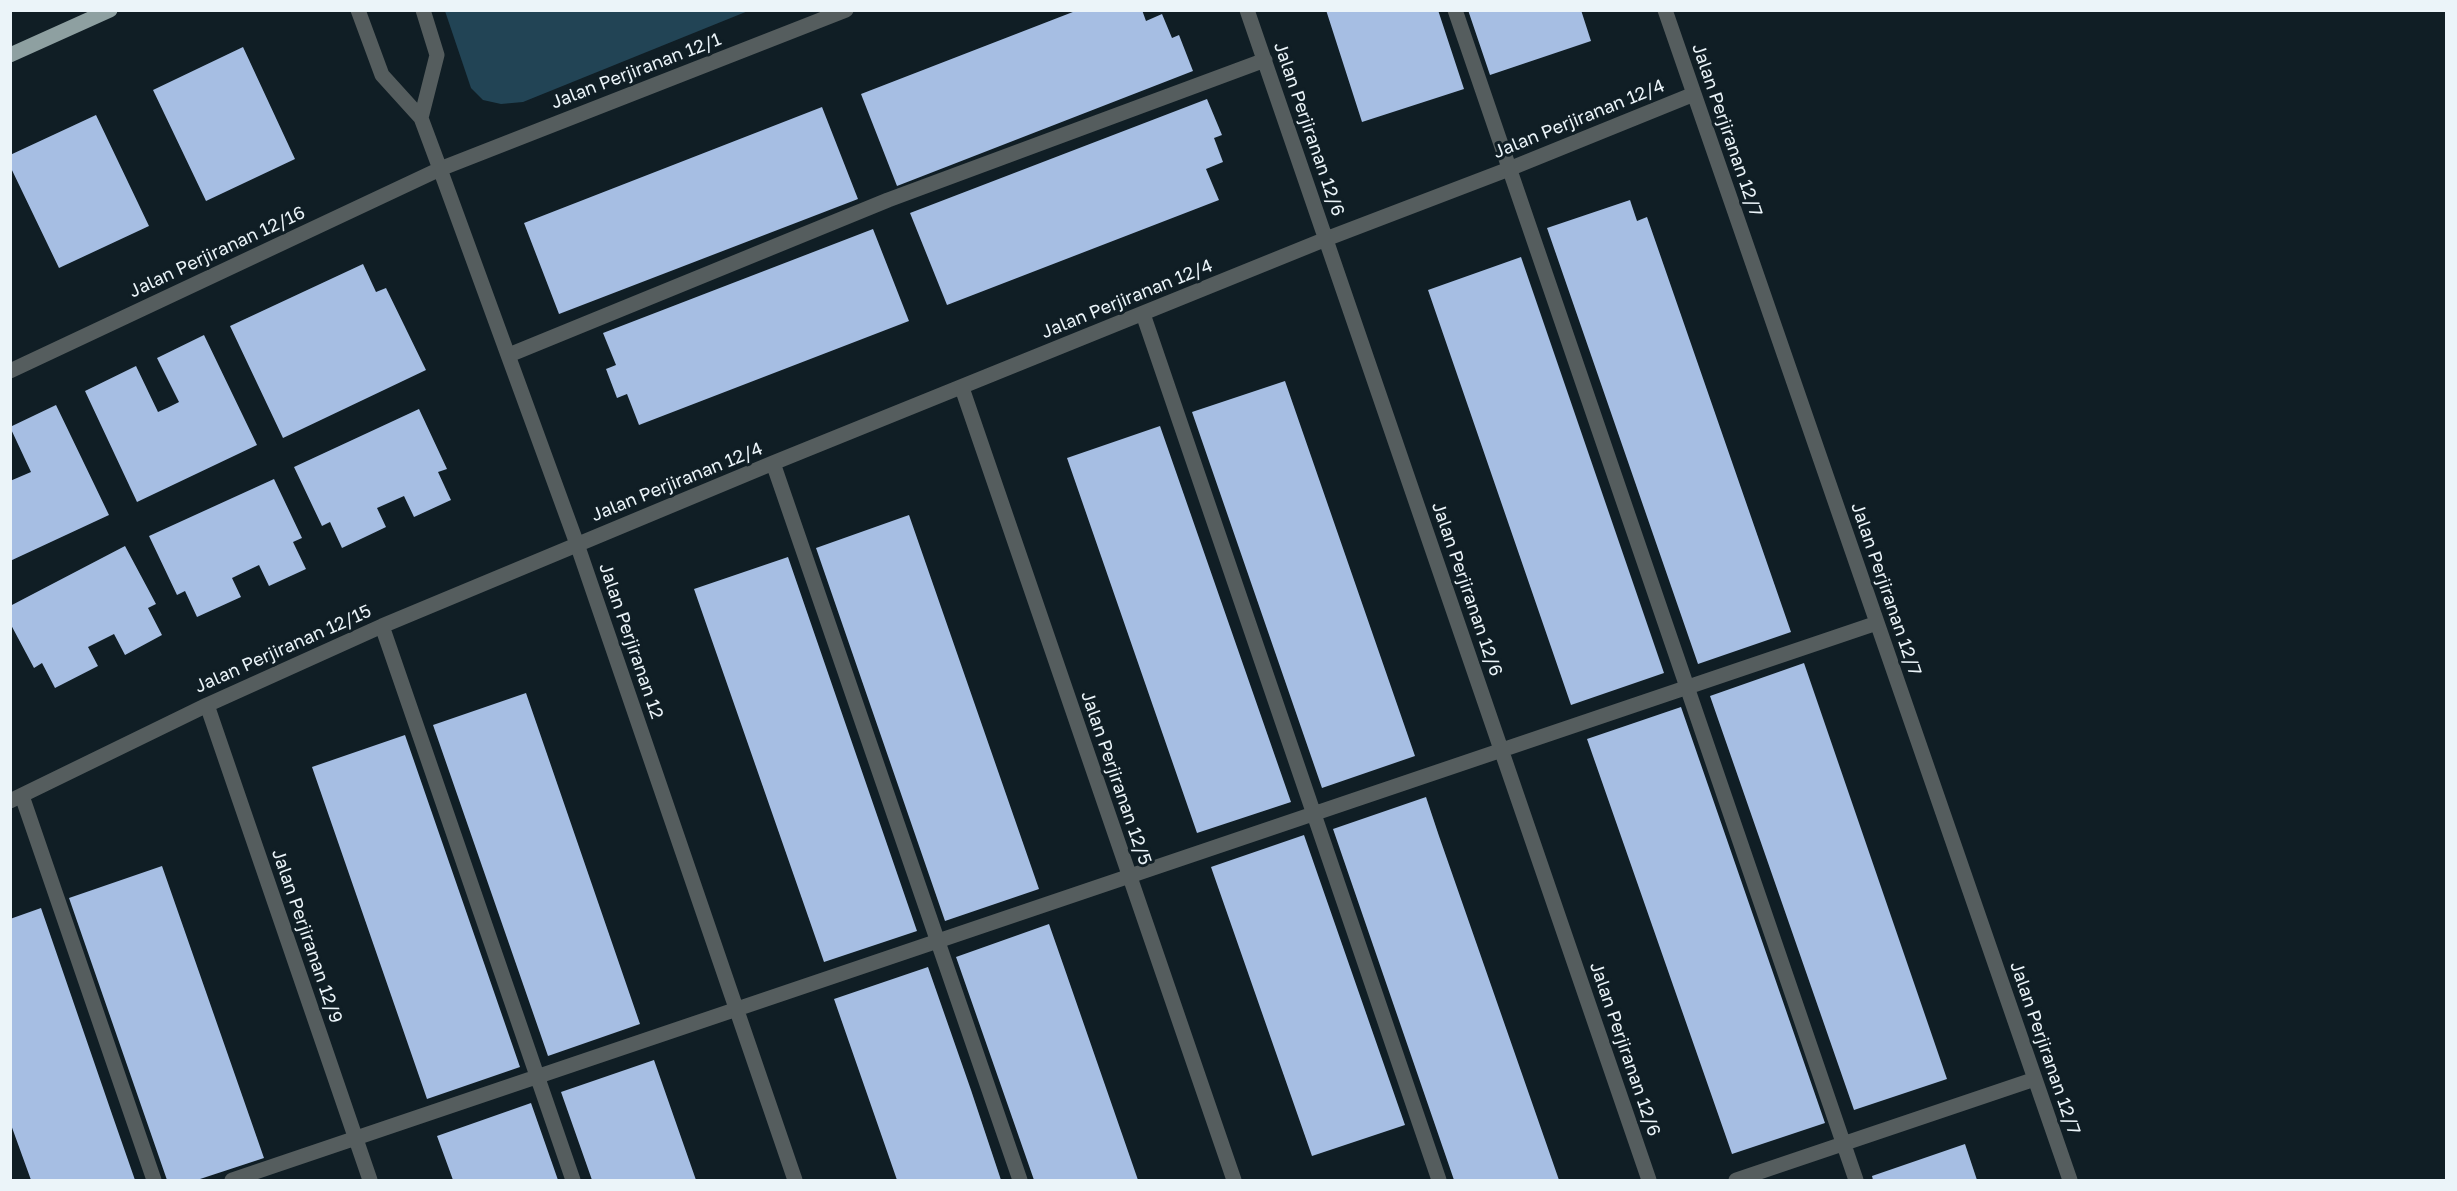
<!DOCTYPE html>
<style>
body{margin:0}
#map{position:relative;width:2457px;height:1191px;overflow:hidden;background:#101e25;font-family:"Golos Text",sans-serif}
canvas{display:block}
.frame{position:absolute;inset:0;border:12px solid #ebf4f9;pointer-events:none}
</style>
<div id="map">
<canvas width="2457" height="1191"></canvas>
<div class="frame"></div>
</div>
<script>
const ctx = document.querySelector('canvas').getContext('2d');
ctx.lineJoin = 'round';
function paint(path, color) {
  ctx.fillStyle = color;
  ctx.fill(path, 'evenodd');
}
function poly(rows) {
  const path = new Path2D();
  for (const r of rows) {
    path.moveTo(r[0], r[1]);
    for (let i = 2; i < r.length; i += 2) path.lineTo(r[i], r[i + 1]);
  }
  return path;
}
function trace(path, color, width, dash) {
  ctx.strokeStyle = color;
  ctx.lineWidth = width;
  ctx.lineCap = dash ? 'butt' : 'round';
  ctx.setLineDash(dash || []);
  ctx.stroke(path);
}
function drawText(font, color, halo, rows, align = 'center') {
  ctx.font = font + ' "Golos Text",sans-serif';
  ctx.lineWidth = 6;
  ctx.setLineDash([]);
  ctx.textBaseline = 'middle';
  ctx.strokeStyle = halo;
  ctx.fillStyle = color;
  for (const [text, x, y, turn = 0] of rows) {
    ctx.save();
    ctx.translate(x, y);
    ctx.rotate((+turn || 0) * Math.PI / 180);
    ctx.textAlign = isNaN(turn) ? turn : align;
    if (halo) ctx.strokeText(text, 0, 0);
    ctx.fillText(text, 0, 0);
    ctx.restore();
  }
}
const green = poly([
 [445,11,445,10,748,11,523,102,501,104,483,100,471,88]
]);
const building = poly([
 [1078,10,1142,10,1146,21,1162,14,1172,38,1179,35,1193,71,897,186,861,94],
 [1326,10,1438,10,1464,89,1362,122],
 [1468,10,1581,10,1591,41,1490,75],
 [243,47,295,159,206,201,153,90],
 [1207,99,1222,135,1214,138,1223,162,1206,169,1219,200,947,305,910,213],
 [822,107,858,199,559,314,524,223],
 [96,115,149,226,59,268,10,166,10,155],
 [1630,200,1637,221,1647,217,1791,632,1698,664,1547,228],
 [873,229,909,321,639,425,627,394,617,398,606,369,616,365,603,333],
 [1521,257,1664,673,1571,705,1428,290],
 [363,264,376,292,386,288,426,370,283,438,230,326],
 [204,335,257,445,137,502,85,391,136,366,158,412,167,408,179,402,157,358],
 [1285,381,1415,756,1322,788,1192,412],
 [56,405,109,515,10,561,10,481,31,472,10,427],
 [419,409,447,469,438,472,451,500,414,517,404,496,377,508,386,527,342,548,330,522,322,526,294,467],
 [1160,426,1291,802,1197,833,1067,458],
 [274,479,302,538,293,542,306,569,269,586,259,565,232,578,241,597,197,617,185,591,177,595,149,536],
 [909,515,1039,889,945,921,816,548],
 [125,546,156,604,148,608,162,635,125,655,114,634,88,647,98,666,55,688,42,663,34,668,10,623,10,606],
 [788,557,917,931,824,962,694,589],
 [1804,663,1947,1079,1854,1110,1710,696],
 [526,693,640,1024,548,1056,433,725],
 [1681,707,1825,1123,1732,1154,1587,739],
 [405,735,520,1067,427,1099,312,767],
 [1426,797,1439,836,1559,1180,1454,1180,1333,829],
 [1304,835,1405,1125,1312,1156,1211,867],
 [162,866,264,1158,197,1180,167,1180,69,898],
 [41,908,113,1117,135,1180,31,1180,10,1122,10,919],
 [1049,924,1063,964,1138,1180,1034,1180,956,957],
 [928,967,971,1090,1001,1180,897,1180,834,999],
 [654,1060,696,1180,592,1180,561,1092],
 [531,1103,558,1180,453,1180,437,1136],
 [1965,1144,1977,1180,1873,1180,1872,1176]
]);
const minor = poly([
 [358,10,382,75,421,118,440,169,577,544,795,1180],
 [1247,10,1649,1180],
 [1455,10,1856,1180],
 [1665,10,2070,1180],
 [421,118,437,55,423,10],
 [1143,314,1439,1180],
 [509,355,888,200,1265,60],
 [10,371,440,169,846,10],
 [962,388,1234,1180],
 [773,463,1020,1180],
 [382,626,573,1180],
 [207,705,370,1180],
 [22,796,154,1180],
 [10,801,207,705,382,626,773,463,1326,239,1509,169,1694,94],
 [232,1180,1877,623],
 [1736,1180,2035,1079]
]);
const major = poly([
 [10,55,110,10]
]);
const streetNames = [
 ["Jalan Perjiranan 12/1",636,71,-21],
 ["Jalan Perjiranan 12/4",1579,119,-22],
 ["Jalan Perjiranan 12/6",1309,129,71],
 ["Jalan Perjiranan 12/7",1727,130,71],
 ["Jalan Perjiranan 12/16",217,252,-25],
 ["Jalan Perjiranan 12/4",1127,299,-22],
 ["Jalan Perjiranan 12/4",677,482,-22],
 ["Jalan Perjiranan 12/6",1467,589,71],
 ["Jalan Perjiranan 12/7",1886,589,71],
 ["Jalan Perjiranan 12",631,641,71],
 ["Jalan Perjiranan 12/15",283,649,-24],
 ["Jalan Perjiranan 12/5",1116,778,71],
 ["Jalan Perjiranan 12/9",307,936,71],
 ["Jalan Perjiranan 12/7",2045,1048,71],
 ["Jalan Perjiranan 12/6",1625,1049,71]
];
paint(green, '#245');
paint(building, '#a6bee3');
trace(minor, '#555d5e', 15);
trace(major, '#8ea0a1', 15);
drawText('18px', '#ebf4f9', '#101e25', streetNames);
</script>
